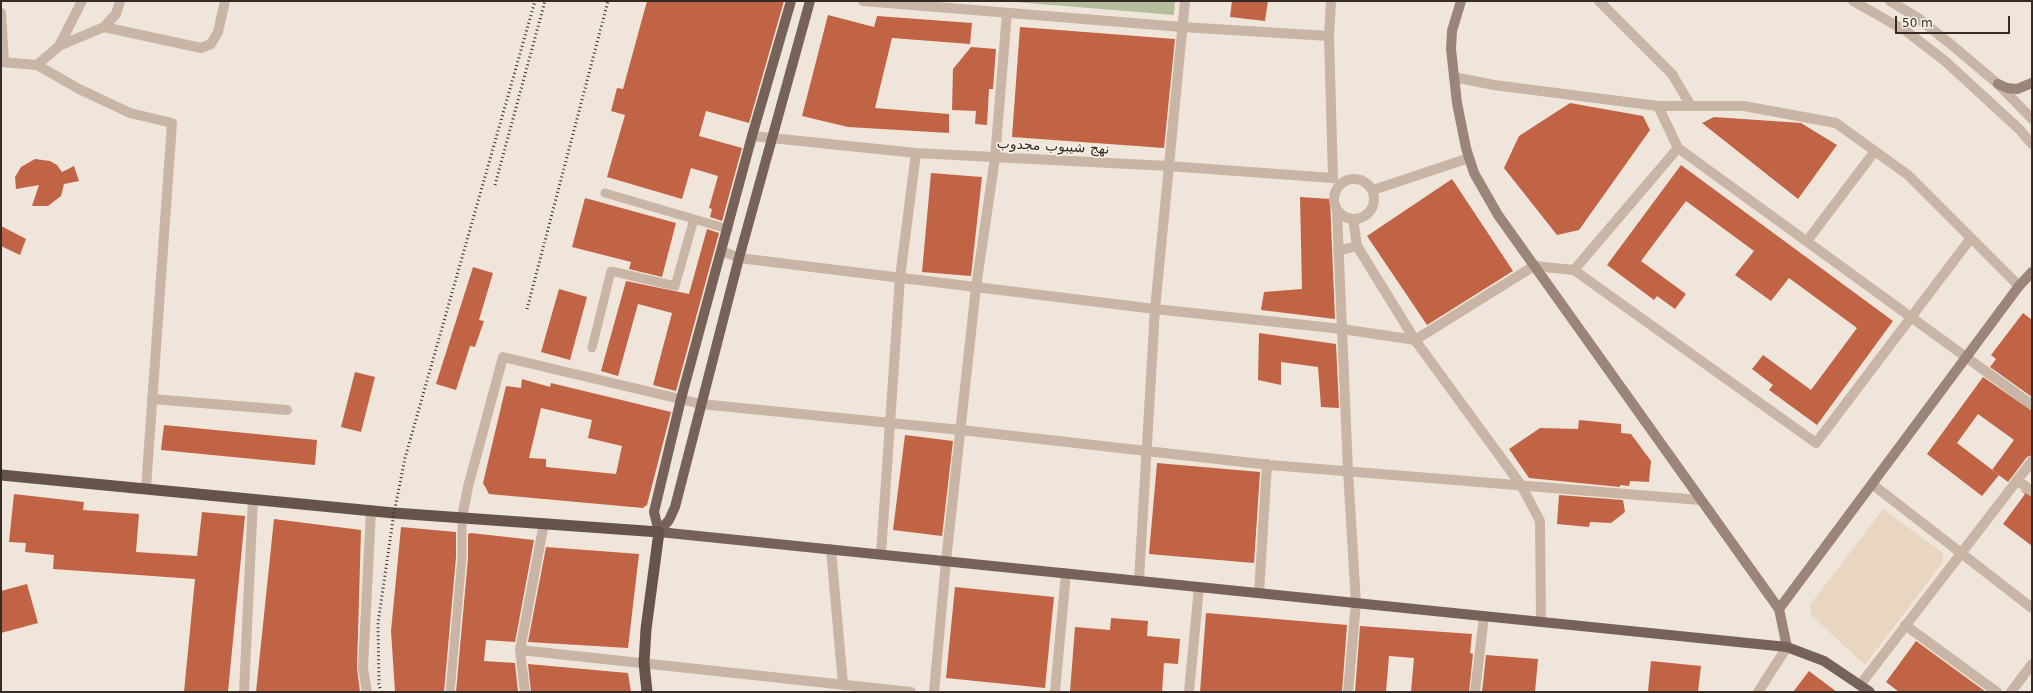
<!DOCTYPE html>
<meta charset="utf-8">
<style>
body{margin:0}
#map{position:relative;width:2033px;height:693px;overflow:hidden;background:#f0e5da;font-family:"DejaVu Sans",sans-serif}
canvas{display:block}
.frame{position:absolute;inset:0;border:2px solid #342b27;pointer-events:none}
.scale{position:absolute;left:1895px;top:16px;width:115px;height:18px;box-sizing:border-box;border:2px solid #342b27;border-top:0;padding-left:5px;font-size:12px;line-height:14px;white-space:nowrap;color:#342b27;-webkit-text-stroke:3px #f8f0e6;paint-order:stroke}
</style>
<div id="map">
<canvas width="2033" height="693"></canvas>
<div class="frame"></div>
<div class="scale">50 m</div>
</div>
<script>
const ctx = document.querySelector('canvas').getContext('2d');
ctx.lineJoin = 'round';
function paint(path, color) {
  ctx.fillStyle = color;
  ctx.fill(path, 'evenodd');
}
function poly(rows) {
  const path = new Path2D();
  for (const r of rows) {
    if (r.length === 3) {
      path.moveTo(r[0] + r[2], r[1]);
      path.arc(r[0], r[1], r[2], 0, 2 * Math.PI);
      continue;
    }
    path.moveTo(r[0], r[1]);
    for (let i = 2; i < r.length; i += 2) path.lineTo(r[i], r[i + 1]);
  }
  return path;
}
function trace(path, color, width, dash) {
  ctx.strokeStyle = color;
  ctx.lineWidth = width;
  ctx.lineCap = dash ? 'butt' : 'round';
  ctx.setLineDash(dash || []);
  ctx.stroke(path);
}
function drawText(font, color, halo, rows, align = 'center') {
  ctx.font = font + ' "DejaVu Sans","Noto Sans Arabic",sans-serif';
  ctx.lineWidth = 3.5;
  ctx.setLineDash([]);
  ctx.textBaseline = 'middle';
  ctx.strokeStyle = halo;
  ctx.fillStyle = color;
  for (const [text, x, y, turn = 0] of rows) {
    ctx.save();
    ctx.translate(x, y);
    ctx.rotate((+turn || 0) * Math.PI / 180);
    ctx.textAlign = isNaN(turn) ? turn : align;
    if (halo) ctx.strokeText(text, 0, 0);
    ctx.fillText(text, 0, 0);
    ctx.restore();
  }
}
const green = poly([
 [1003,1,1175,1,1174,15]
]);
const plaza = poly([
 [1883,509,1943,553,1943,562,1865,665,1811,615,1810,605]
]);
const building = poly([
 [647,1,784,1,749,123,706,111,699,136,742,148,722,221,710,217,712,209,709,208,718,176,691,168,682,199,607,177,625,115,611,111,617,88,623,89],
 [1232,1,1268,1,1265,21,1230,17],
 [828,15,874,27,877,16,972,23,970,44,892,38,875,108,949,114,949,133,848,127,802,116],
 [1020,27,1175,39,1164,148,1012,137],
 [971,47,996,49,993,89,989,89,987,125,975,124,976,111,952,110,953,69],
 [1570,103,1643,116,1650,130,1579,230,1557,235,1504,168,1519,136],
 [1714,117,1801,123,1837,145,1798,199,1702,123],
 [35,159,50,161,57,165,62,172,74,166,79,181,64,184,61,196,48,206,32,206,39,185,16,189,15,177,21,167],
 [1681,165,1893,321,1817,425,1769,390,1773,385,1752,369,1763,355,1811,390,1857,328,1789,278,1771,301,1735,275,1754,251,1686,201,1641,261,1686,294,1675,309,1657,296,1654,300,1607,265],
 [931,173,982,177,971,276,922,272],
 [1452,179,1513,271,1427,325,1367,236],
 [1300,197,1330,199,1335,319,1261,310,1264,292,1302,289],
 [585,198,676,223,662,277,629,269,631,262,572,247],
 [1,226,26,239,20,255,1,246],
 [707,229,719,233,676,391,653,385,672,313,638,304,618,376,601,371,626,281,689,294],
 [473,267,493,273,479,320,484,321,475,347,470,346,456,390,436,384],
 [559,289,587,297,570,360,541,352],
 [2023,313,2032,320,2032,397,1990,367,1996,359,1991,355],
 [1259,333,1336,344,1339,408,1321,407,1318,367,1281,362,1281,385,1258,380],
 [355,372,375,377,361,432,341,427],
 [1983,377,2032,411,2032,455,2027,457,2008,482,1992,470,2014,440,1978,414,1957,443,1999,475,1982,496,1927,454],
 [522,379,550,387,551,383,671,412,647,505,643,508,489,494,483,483,506,386,521,388],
 [541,408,592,420,588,438,622,446,616,474,546,467,546,459,529,458],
 [1579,420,1621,424,1621,433,1631,434,1651,461,1649,482,1630,481,1629,486,1620,485,1620,487,1529,478,1509,449,1540,428,1578,429],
 [164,425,317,440,315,465,161,450],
 [905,435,953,441,942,536,893,530],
 [1157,463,1260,472,1254,563,1149,554],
 [2019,489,2032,497,2032,546,2003,524,2025,494],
 [14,494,84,502,83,510,139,514,136,552,197,556,202,512,245,516,228,692,184,692,195,579,53,569,54,555,25,552,26,543,9,542],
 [1559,495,1623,500,1625,512,1611,523,1590,522,1589,527,1557,524],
 [274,519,361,530,357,668,360,692,256,692],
 [401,527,456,532,456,557,444,692,395,692,391,631],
 [471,533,534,540,515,642,486,640,484,661,515,663,518,692,456,692,468,558,468,534],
 [546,547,639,554,628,648,528,642],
 [27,584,38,623,1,633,1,591],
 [955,587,1054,597,1045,688,946,678],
 [1206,613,1347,625,1342,692,1200,692],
 [1111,618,1148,621,1147,636,1180,639,1178,664,1164,663,1162,692,1070,692,1075,627,1110,630],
 [1360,626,1472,634,1470,653,1473,654,1469,692,1411,692,1414,658,1389,656,1386,692,1355,692],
 [1916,641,1986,692,1899,692,1886,682],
 [1486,655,1538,659,1535,692,1482,692],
 [1651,661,1701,666,1698,692,1648,691],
 [528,664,628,673,631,692,531,692],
 [1809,671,1837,692,1793,692]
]);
const service = poly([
 [694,219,728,229],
 [592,348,611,271,675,286,694,219,605,193],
 [450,692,462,557,462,517]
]);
const minor = poly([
 [863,1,1182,27,1329,36],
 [1599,1,1672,74,1691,106],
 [1,13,4,62],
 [104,27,201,48,211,44,218,32,225,1],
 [59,46,82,1],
 [1,62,37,65,79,89,130,113,172,123,146,488],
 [37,65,59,46,104,27,116,14,120,1],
 [1454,77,1494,85,1658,106,1744,106,1836,123,1908,175,2019,286],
 [1658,106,1678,148,2032,405],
 [1353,219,1357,246,1415,340,1521,485,1540,521,1541,622],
 [1807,241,1875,151],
 [722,251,739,258,1155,309,1342,329,1415,340,1534,266,1574,270,1816,443,1971,238],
 [1338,251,1357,246],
 [1574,270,1678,148],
 [152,399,287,410],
 [2017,480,2032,491],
 [1872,484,2032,608],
 [462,517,468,487,503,357,701,404,961,430,1270,465,1700,500],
 [831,549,843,685],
 [881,554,900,278,916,153],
 [1139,580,1155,309,1185,1],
 [1259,593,1267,464],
 [1905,625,1997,692],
 [520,650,911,692],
 [1860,685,2032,461],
 [244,692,253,499],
 [367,692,363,668,371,510],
 [525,692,520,650,544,523],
 [934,692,946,561,976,287,995,158,1007,13],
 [1055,692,1066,573],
 [1189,692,1199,587],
 [1475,692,1484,616],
 [1758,692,1787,647],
 [2011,692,2032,664]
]);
const tertiary = poly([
 [1853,1,1906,31,1945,61,2019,129,2032,144],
 [1890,1,1918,18,1953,46,1998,84,2032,119],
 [752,136,916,153,1168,166,1333,178,1329,36,1331,1],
 [1354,199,20],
 [1373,190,1469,158],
 [1337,211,1348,471,1356,603,1348,692]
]);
const secondary = poly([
 [1461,1,1452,31,1451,49,1457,103,1466,148,1474,173,1498,215,1779,609,1787,647],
 [1998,84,2007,88,2017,89,2032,83],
 [1779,609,2019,286,2032,272]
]);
const primary = poly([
 [659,532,1787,647,1824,661,1870,692],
 [659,532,669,520,675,507,739,258,810,1],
 [659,532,654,512,681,399,752,136,791,1]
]);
const trunk = poly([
 [1,475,394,513,659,532,646,629,644,663,647,692]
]);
const rail = poly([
 [495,185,545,1],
 [527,309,608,1],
 [381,692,379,684,378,623,394,513,405,458,535,1]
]);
const streetNames = [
 ["نهج شيبوب مجدوب",1053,147,3]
];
paint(green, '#b3bf9a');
paint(plaza, '#e8d6c1');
paint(building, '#c16446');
trace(service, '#c8b5a6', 9);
trace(minor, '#c8b5a6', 10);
trace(tertiary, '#c8b5a6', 10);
trace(secondary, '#9b8478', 10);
trace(primary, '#766258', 10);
trace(trunk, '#66544b', 11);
trace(rail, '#342b27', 3, [1, 3]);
drawText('14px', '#342b27', '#f8f0e6', streetNames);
</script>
